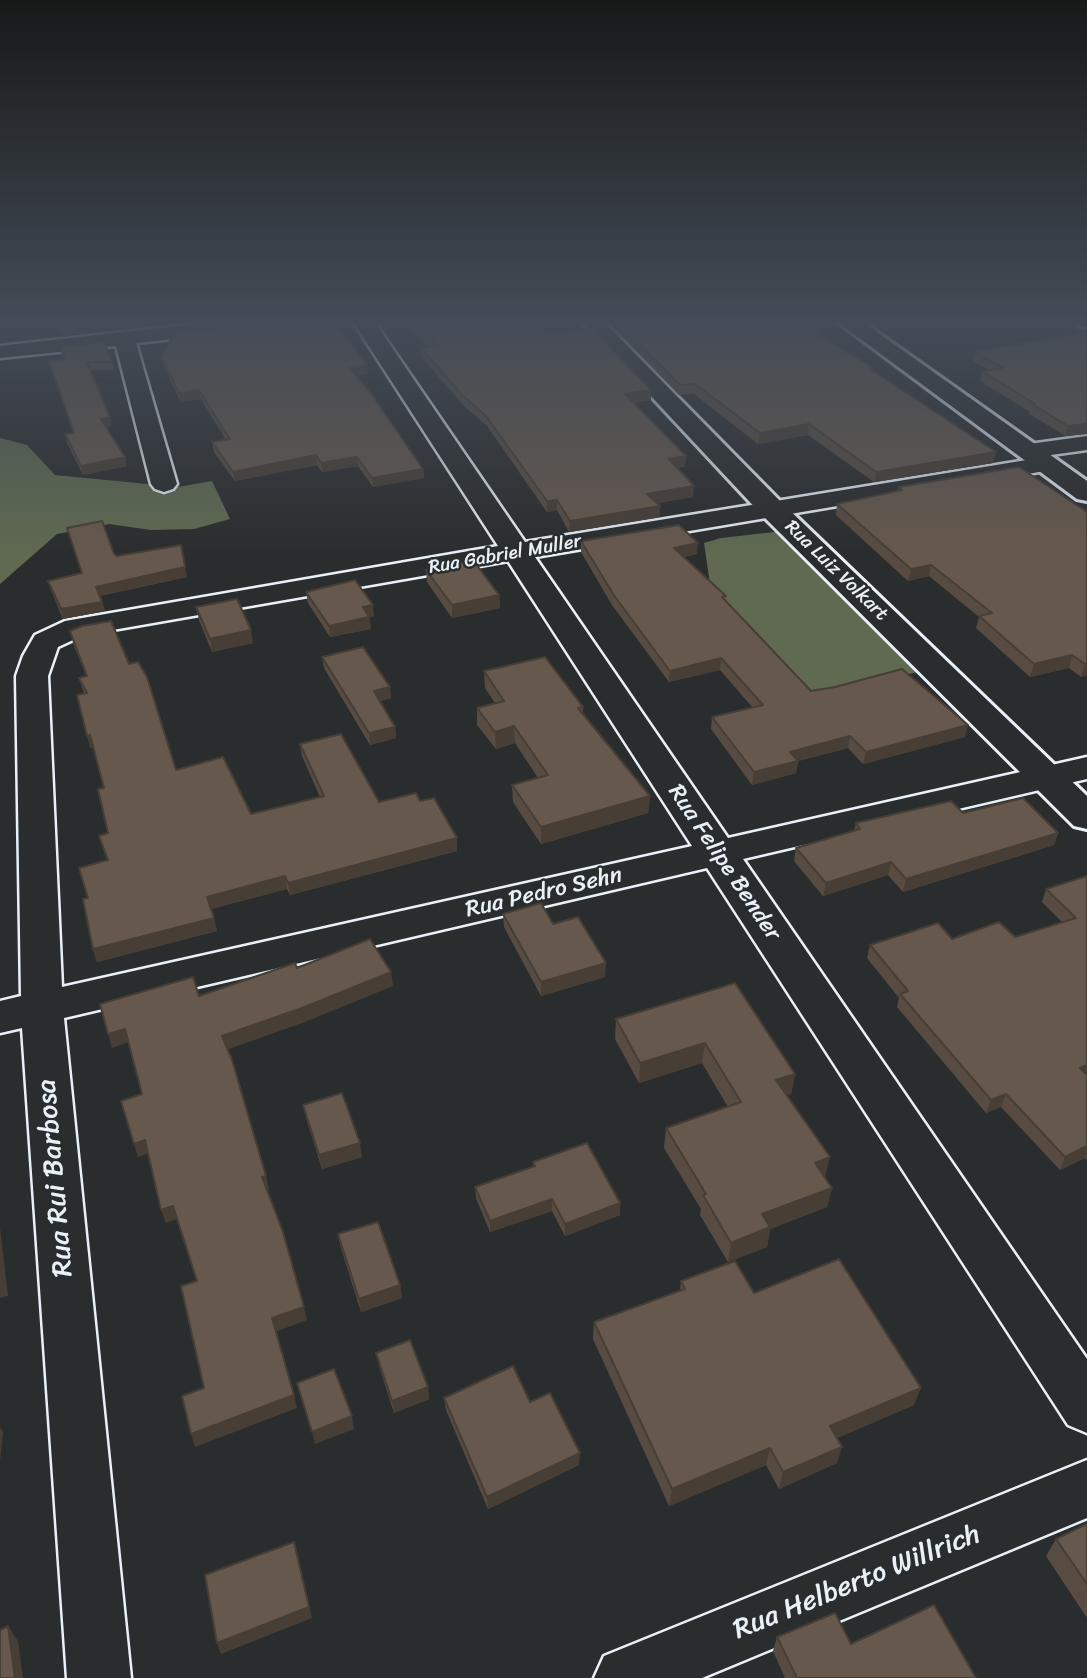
<!DOCTYPE html>
<style>
body{margin:0}
canvas{display:block;background:#2a2d2e}
</style>
<canvas width="1087" height="1678"></canvas>
<script>
const ctx = document.querySelector('canvas').getContext('2d');
ctx.lineJoin = 'round';
function paint(path, color) {
  ctx.fillStyle = color;
  ctx.fill(path, 'evenodd');
}
function poly(rows) {
  const path = new Path2D();
  for (const r of rows) {
    path.moveTo(r[0], r[1]);
    for (let i = 2; i < r.length; i += 2) path.lineTo(r[i], r[i + 1]);
  }
  return path;
}
function trace(path, color, width, dash) {
  ctx.strokeStyle = color;
  ctx.lineWidth = width;
  ctx.lineCap = dash ? 'butt' : 'round';
  ctx.setLineDash(dash || []);
  ctx.stroke(path);
}
function drawText(font, color, halo, rows, align = 'center') {
  ctx.font = font + ' Sriracha,sans-serif';
  ctx.lineWidth = 5;
  ctx.setLineDash([]);
  ctx.textBaseline = 'middle';
  ctx.strokeStyle = halo;
  ctx.fillStyle = color;
  for (const [text, x, y, turn = 0] of rows) {
    ctx.save();
    ctx.translate(x, y);
    ctx.rotate((+turn || 0) * Math.PI / 180);
    ctx.textAlign = isNaN(turn) ? turn : align;
    if (halo) ctx.strokeText(text, 0, 0);
    ctx.fillText(text, 0, 0);
    ctx.restore();
  }
}
const green = poly([
 [0,438,27,445,55,475,178,487,212,481,230,519,194,529,151,530,109,524,57,534,0,584],
 [783,531,925,670,810,700,710,584,704,543,721,538]
]);
const minor = poly([
 [231,320,302,320,292,326,136,343,177,484,173,489,164,492,155,489,151,484,116,346,0,358,0,346,231,320],
 [352,320,373,320,525,542,1045,457,1054,459,1057,464,1054,469,1045,471,535,557,728,838,1087,757,1087,779,743,859,1087,1359,1087,1433,1068,1425,707,868,64,1018,131,1678,67,1678,22,1028,0,1033,0,1001,21,996,16,676,23,656,35,635,65,621,498,546,352,320],
 [508,561,692,846,62,987,48,676,58,647,84,635,508,561],
 [1087,436,1087,450,1029,458,1020,456,1017,451,1020,446,1029,444,1087,436],
 [1087,1460,1087,1518,702,1678,594,1678,604,1656,1087,1460]
]);
const tertiary = poly([
 [580,320,602,320,781,502,1087,796,1087,829,1074,826,761,514,580,320],
 [1076,320,1087,320,1087,327,1079,326,1076,320]
]);
const secondary = poly([
 [835,320,860,320,1087,481,1087,501,1077,499,835,320]
]);
const wall = poly([
 [401,320,532,320,550,335,651,390,651,400,633,403,686,456,685,466,677,468,693,497,657,503,660,517,569,532,557,510,547,512,487,426,464,406,422,358,421,348,429,347],
 [618,323,819,336,874,368,873,371,993,463,874,482,808,435,758,444,694,394,679,395,618,332],
 [1087,332,1087,434,1066,436,1029,414,1030,412,980,381,982,371,989,370,973,361,975,352],
 [161,357,368,374,357,376,423,469,424,478,373,487,358,466,322,472,317,465,235,481,214,452,212,442,226,440,201,399,181,402,163,366],
 [49,361,112,362,114,370,90,370,110,417,111,426,106,427,125,457,127,466,83,475,67,443,65,434,73,433],
 [899,487,1087,512,1087,675,1081,677,1069,668,1030,677,976,628,979,617,929,576,908,581,836,515,837,504,898,491],
 [67,528,117,556,187,577,100,596,105,611,63,619,51,590,48,581,82,573],
 [581,541,697,554,684,557,811,691,965,737,863,764,848,748,798,761,796,773,752,785,711,729,712,717,753,708,720,670,669,682,612,605,581,552],
 [426,570,499,595,500,608,452,618,427,582],
 [306,592,374,616,369,617,371,629,330,637,308,603],
 [196,607,253,643,212,652,199,620],
 [70,631,176,770,251,814,320,797,302,756,300,744,379,802,420,801,457,838,457,851,290,895,287,889,211,909,217,931,97,962,93,949,88,898,107,860,99,836,108,833,104,788,94,747,90,748,84,693,79,678,86,676,73,643],
 [322,657,390,687,391,698,380,701,395,727,396,738,370,745,324,668],
 [484,671,583,707,583,715,650,796,648,813,541,844,513,802,512,785,538,778,515,743,496,749,477,725,477,708,495,703,485,688],
 [963,813,1058,833,1054,845,903,892,888,875,823,896,794,861,796,848,854,831,856,823],
 [1087,876,1087,1160,1085,1158,1060,1170,1001,1107,986,1113,897,1007,899,998,867,958,870,945,952,939,1015,937,1062,922,1042,902,1046,889],
 [503,914,553,924,605,977,541,996,504,927],
 [735,983,795,1074,791,1094,786,1095,825,1177,832,1188,827,1207,770,1229,767,1247,728,1262,700,1215,701,1209,664,1148,666,1128,728,1107,702,1063,639,1083,615,1039,616,1019],
 [303,1105,362,1157,322,1169,306,1118],
 [533,1162,620,1203,620,1215,565,1236,552,1211,490,1232,476,1198,475,1187,533,1167],
 [338,1234,400,1285,402,1298,361,1312,341,1248],
 [681,1281,754,1293,914,1405,837,1438,837,1463,779,1489,766,1465,669,1506,593,1339,594,1322,680,1290],
 [376,1353,428,1387,429,1399,394,1413,379,1366],
 [444,1398,530,1402,579,1465,488,1509,446,1410],
 [1087,1524,1087,1618,1046,1556,1056,1539],
 [777,1637,851,1644,976,1678,785,1678,773,1651]
]);
const shadedWall = poly([
 [170,320,203,320,171,324],
 [97,327,98,332,60,337,59,331],
 [820,329,818,338,810,330],
 [367,365,368,374,351,377,350,368],
 [199,390,201,399,181,402,179,393],
 [651,390,651,400,624,404,625,394],
 [110,417,111,426,103,427,101,419],
 [809,424,808,435,758,444,760,433],
 [1087,424,1087,434,1066,436,1068,426],
 [996,452,993,463,874,482,876,472],
 [316,455,317,465,235,481,233,472],
 [686,456,685,466,668,470,669,459],
 [125,457,127,466,83,475,81,466],
 [357,457,358,466,322,472,321,463],
 [423,469,424,478,373,487,372,478],
 [694,486,693,497,647,504,647,494],
 [557,500,557,510,547,512,547,501],
 [660,506,660,517,569,532,570,521],
 [698,543,697,554,673,559,674,548],
 [931,565,929,576,908,581,911,569],
 [185,567,187,577,98,596,96,587],
 [499,595,500,608,452,618,452,605],
 [102,602,105,611,63,619,61,609],
 [373,605,374,616,369,617,371,629,330,637,329,626,363,607],
 [251,630,253,643,212,652,210,639],
 [1072,655,1069,668,1030,677,1034,664],
 [721,658,720,670,669,682,670,671],
 [1085,664,1087,664,1087,675,1081,677],
 [390,687,391,698,376,702,374,691],
 [968,725,965,737,863,764,866,752],
 [514,726,515,743,496,749,495,732],
 [395,727,396,738,370,745,369,733],
 [90,735,94,747,90,748,87,736],
 [850,736,848,748,798,761,796,773,752,785,754,772,790,752],
 [650,796,648,813,541,844,541,827],
 [1058,833,1054,845,903,892,906,879],
 [457,838,457,851,290,895,288,883],
 [891,862,888,875,823,896,826,883],
 [285,876,287,889,210,909,207,897],
 [214,918,217,931,97,962,93,949],
 [606,963,605,977,541,996,541,982],
 [391,972,393,986,305,1022,226,1050,222,1036],
 [125,1029,129,1042,112,1048,108,1034],
 [705,1043,702,1063,639,1083,640,1063],
 [1087,1065,1087,1076,1080,1068],
 [795,1074,791,1094,772,1100,776,1080],
 [1006,1094,1001,1107,986,1113,991,1100],
 [145,1140,150,1153,138,1157,134,1144],
 [360,1143,362,1157,322,1169,319,1155],
 [1087,1146,1087,1152,1085,1158,1060,1170,1065,1157],
 [830,1157,825,1177,815,1163],
 [266,1176,269,1189,265,1191,262,1177],
 [832,1188,827,1207,770,1229,767,1247,728,1262,731,1243,762,1214],
 [552,1199,552,1211,490,1232,490,1221],
 [620,1203,620,1215,565,1236,565,1224],
 [173,1206,177,1219,166,1223,161,1210],
 [0,1228,8,1296,0,1298],
 [400,1285,402,1298,361,1312,359,1299],
 [304,1307,307,1320,275,1332,272,1318],
 [428,1387,429,1399,394,1413,392,1401],
 [921,1388,914,1405,825,1443,830,1426],
 [294,1395,297,1408,195,1447,191,1434],
 [352,1416,354,1429,315,1444,312,1432],
 [0,1427,3,1432,0,1461],
 [842,1447,837,1463,779,1489,783,1472],
 [770,1448,766,1465,669,1506,672,1489],
 [580,1453,579,1465,488,1509,487,1497],
 [294,1542,312,1618,221,1654,217,1643],
 [8,1626,18,1641,23,1678,15,1678]
]);
const building = poly([
 [57,320,94,320,97,327,59,331,57,320],
 [289,320,333,320,367,365,350,368,370,392,423,469,372,478,357,457,321,463,316,455,233,472,212,442,230,439,199,390,179,393,161,357,175,333,289,320],
 [410,320,532,320,550,335,592,328,651,390,625,394,686,456,669,459,694,486,647,494,660,506,570,521,557,500,547,501,486,416,463,396,421,348,438,346,410,320],
 [631,320,807,320,820,329,810,330,874,368,870,369,996,452,876,472,809,424,760,433,695,384,680,385,618,323,631,320],
 [1087,332,1087,424,1068,426,1032,404,1035,404,982,371,1003,368,975,352,1087,332],
 [104,342,112,362,87,362,110,417,101,419,125,457,81,466,65,434,74,433,49,361,64,359,61,346,104,342],
 [1019,467,1087,512,1087,664,1085,664,1072,655,1034,664,979,616,992,613,931,565,911,569,837,504,902,490,899,487,1019,467],
 [102,521,114,554,117,556,181,545,185,567,96,587,102,602,61,609,48,581,82,573,67,528,102,521],
 [679,525,698,543,674,548,726,596,722,597,811,691,835,687,902,669,968,725,866,752,850,736,790,752,798,761,754,772,712,717,763,705,721,658,670,671,613,594,581,541,679,525],
 [473,560,499,595,452,605,426,570,473,560],
 [355,580,373,605,363,607,369,617,329,626,306,592,355,580],
 [237,599,251,630,210,639,196,607,237,599],
 [111,621,129,664,138,662,147,677,176,770,223,757,251,814,324,796,300,744,341,734,379,802,416,793,420,801,434,798,457,838,288,883,285,876,207,897,214,918,93,949,83,899,88,898,79,868,108,860,99,836,108,833,98,789,104,788,90,735,87,736,77,695,87,693,79,678,87,676,70,631,82,626,111,621],
 [363,647,390,687,374,691,395,727,369,733,322,657,363,647],
 [545,657,583,707,578,708,650,796,541,827,512,785,548,775,514,726,495,732,477,708,504,701,484,671,545,657],
 [1023,798,1058,833,906,879,891,862,826,883,796,848,860,829,856,823,951,801,963,813,1023,798],
 [1087,876,1087,1065,1080,1068,1087,1075,1087,1146,1065,1157,1006,1094,991,1100,900,994,908,991,870,945,938,923,952,939,999,922,1015,937,1076,918,1046,889,1087,876],
 [541,903,553,924,578,917,606,963,541,982,503,914,541,903],
 [370,939,391,972,302,1008,222,1036,232,1060,266,1176,262,1177,283,1232,304,1307,272,1318,294,1395,191,1434,182,1396,204,1388,181,1286,197,1281,173,1206,161,1210,145,1140,134,1144,121,1101,142,1094,125,1029,108,1034,100,1004,193,977,199,996,295,963,297,968,370,939],
 [735,983,795,1074,776,1080,830,1157,815,1163,832,1188,762,1214,770,1227,731,1243,703,1195,706,1194,666,1128,741,1102,705,1043,640,1063,616,1019,735,983],
 [342,1093,360,1143,319,1155,303,1105,342,1093],
 [587,1143,620,1203,565,1224,552,1199,490,1221,475,1187,535,1166,533,1162,587,1143],
 [378,1222,400,1285,359,1299,338,1234,378,1222],
 [839,1259,921,1388,830,1426,842,1447,783,1472,770,1448,672,1489,594,1322,685,1289,681,1281,735,1261,754,1293,839,1259],
 [410,1340,428,1387,392,1401,376,1353,410,1340],
 [513,1366,530,1402,550,1393,580,1453,487,1497,444,1398,513,1366],
 [334,1369,352,1416,312,1432,297,1383,334,1369],
 [1087,1524,1087,1584,1056,1539,1087,1524],
 [294,1542,309,1607,217,1643,205,1575,294,1542],
 [934,1605,976,1678,797,1678,777,1637,835,1613,851,1644,934,1605],
 [8,1626,15,1678,0,1678,0,1630,8,1626]
]);
const farStreetnames = [
 ["Rua Gabriel Muller",505,555,-10],
 ["Rua Luiz Volkart",836,571,44]
];
const streetNames = [
 ["Rua Felipe Bender",724,863,56],
 ["Rua Pedro Sehn",544,893,-13]
];
const nearStreetnames = [
 ["Rua Rui Barbosa",56,1178,-95],
 ["Rua Helberto Willrich",857,1583,-22]
];
paint(green, '#5f6a51');
trace(minor, '#e8f1f8', 5);
trace(tertiary, '#e8f1f8', 6);
trace(secondary, '#e8f1f8', 6);
paint(minor, '#2a2d2e');
paint(tertiary, '#2a2d2e');
paint(secondary, '#2a2d2e');
paint(wall, '#584c42');
paint(shadedWall, '#473e36');
paint(building, '#66584d');
trace(building, '#473e36', 2);
const sky = ctx.createLinearGradient(0, 0, 0, 555);
sky.addColorStop(0, '#171919');
sky.addColorStop(0.58, '#444c57');
sky.addColorStop(1, '#444c5700');
ctx.fillStyle = sky;
ctx.fillRect(0, 0, 1087, 555);
drawText('19px', '#e8f1f8', '#2a2d2e', farStreetnames);
drawText('23px', '#e8f1f8', '#2a2d2e', streetNames);
drawText('28px', '#e8f1f8', '#2a2d2e', nearStreetnames);
</script>
